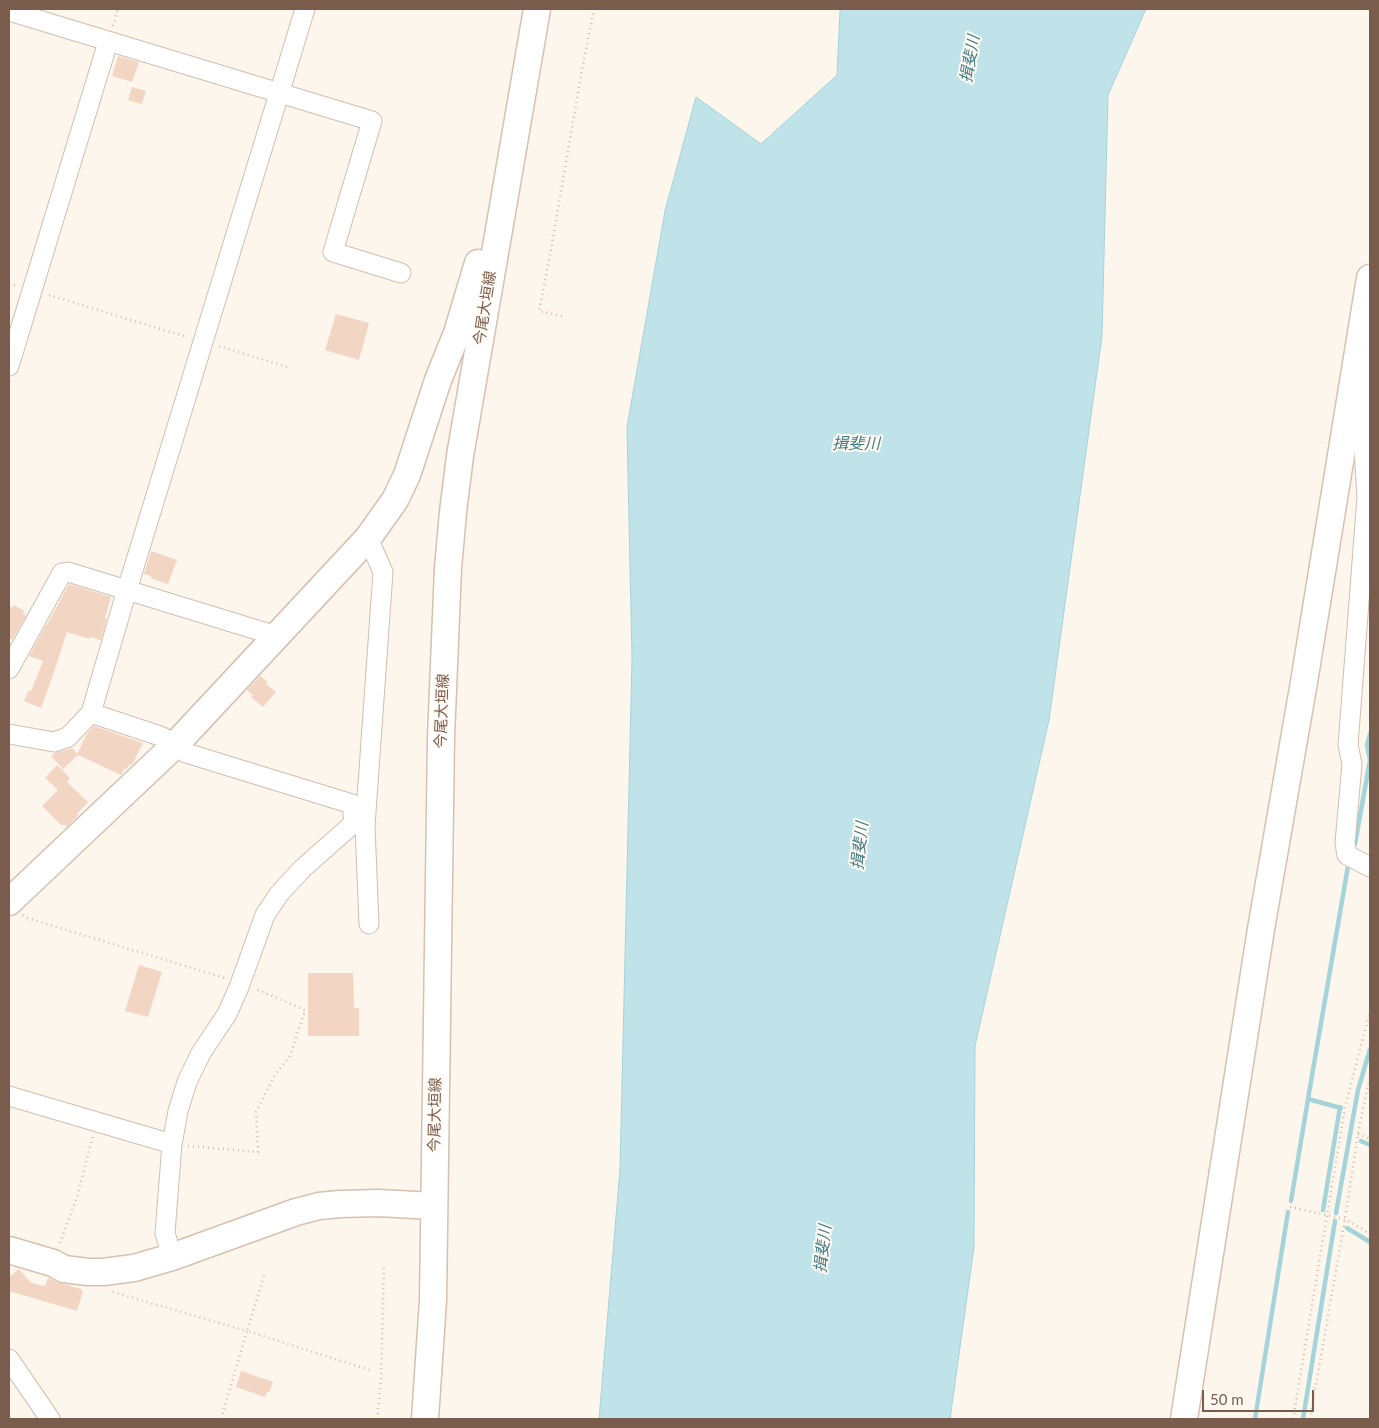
<!DOCTYPE html>
<meta charset="utf-8">
<style>
body{margin:0}
#map{position:relative;width:1379px;height:1428px;overflow:hidden;background:#fdf6ec;font-family:Lato,sans-serif}
canvas{display:block}
.frame{position:absolute;inset:0;border:10px solid #7a5c4d;pointer-events:none}
.scale{position:absolute;left:1202px;top:1390px;width:112px;height:22px;box-sizing:border-box;border:2px solid #7a5c4d;border-top:0;padding-left:6px;font-size:15px;line-height:18px;white-space:nowrap;color:#7a5c4d;-webkit-text-stroke:4px #fffaf3;paint-order:stroke}
</style>
<div id="map">
<canvas width="1379" height="1428"></canvas>
<div class="frame"></div>
<div class="scale">50 m</div>
</div>
<script>
const ctx = document.querySelector('canvas').getContext('2d');
ctx.lineJoin = 'round';
function paint(path, color) {
  ctx.fillStyle = color;
  ctx.fill(path, 'evenodd');
}
function poly(rows) {
  const path = new Path2D();
  for (const r of rows) {
    path.moveTo(r[0], r[1]);
    for (let i = 2; i < r.length; i += 2) path.lineTo(r[i], r[i + 1]);
  }
  return path;
}
function trace(path, color, width, dash) {
  ctx.strokeStyle = color;
  ctx.lineWidth = width;
  ctx.lineCap = dash ? 'butt' : 'round';
  ctx.setLineDash(dash || []);
  ctx.stroke(path);
}
function drawText(font, color, halo, rows, align = 'center') {
  ctx.font = font + ' Lato,"Noto Sans JP",sans-serif';
  ctx.lineWidth = 4;
  ctx.setLineDash([]);
  ctx.textBaseline = 'middle';
  ctx.strokeStyle = halo;
  ctx.fillStyle = color;
  for (const [text, x, y, turn = 0] of rows) {
    ctx.save();
    ctx.translate(x, y);
    ctx.rotate((+turn || 0) * Math.PI / 180);
    ctx.textAlign = isNaN(turn) ? turn : align;
    if (halo) ctx.strokeText(text, 0, 0);
    ctx.fillText(text, 0, 0);
    ctx.restore();
  }
}
const water = poly([
 [840,9,1146,9,1108,95,1102,336,1049,720,975,1046,974,1247,950,1419,599,1419,620,1169,632,659,627,427,665,211,696,97,761,144,837,75,840,9]
]);
const stream = poly([
 [1355,844,1370,760,1367,745,1370,734],
 [1341,1108,1308,1099,1348,866],
 [1361,1141,1370,1145],
 [1291,1201,1308,1099],
 [1323,1210,1340,1107],
 [1336,1213,1358,1090,1370,1049],
 [1347,1228,1370,1242],
 [1255,1419,1288,1212],
 [1303,1419,1335,1221]
]);
const building = poly([
 [118,56,139,62,132,82,112,76],
 [132,87,146,91,142,104,128,100],
 [336,314,369,323,359,360,325,350],
 [151,551,177,560,168,584,151,578,151,576,144,574],
 [69,584,111,597,105,618,107,619,101,640,90,637,90,639,67,632,52,678,41,708,24,701,29,690,31,691,43,661,29,656,46,625,47,625],
 [14,605,24,611,23,614,26,616,12,640,9,639,9,606,12,608],
 [260,676,268,682,266,684,276,692,263,707,251,697,253,695,247,690],
 [94,726,143,743,132,765,130,764,127,769,125,768,121,775,78,755,63,769,51,756,55,753,72,748,77,754,87,734],
 [57,765,70,778,67,782,88,802,77,814,78,815,67,827,64,824,62,826,42,806,58,790,45,778],
 [139,965,162,972,148,1017,125,1011],
 [308,973,353,973,354,1008,359,1008,359,1036,308,1036],
 [19,1269,31,1283,45,1286,48,1278,57,1282,81,1289,81,1290,83,1291,77,1311,9,1291,9,1277],
 [241,1371,273,1382,269,1392,267,1392,265,1397,236,1387]
]);
const path = poly([
 [113,26,118,9],
 [9,283,17,286],
 [49,295,187,337],
 [562,316,539,311,550,255,582,70,594,9],
 [219,346,290,368],
 [23,915,27,918,225,978],
 [1358,1134,1370,1139],
 [188,1146,258,1152,256,1112,275,1075,290,1056,305,1010,256,989],
 [1290,1207,1345,1219,1370,1234],
 [60,1243,77,1197,93,1136],
 [264,1276,247,1331,370,1370],
 [113,1292,247,1331,221,1419],
 [377,1419,381,1380,384,1265],
 [1293,1419,1345,1107,1370,1011],
 [1310,1419,1345,1219,1358,1134,1366,1094,1370,1078]
]);
const street = poly([
 [9,11,372,121,333,252,401,273],
 [9,366,108,42],
 [1370,371,1364,448,1367,497,1348,745,1352,764,1345,843,1347,855,1370,867],
 [368,538,383,572,365,826,369,924],
 [9,669,62,573,68,572,267,633,276,637],
 [91,713,160,736,176,744,186,753,352,804,354,823,302,869,279,894,265,915,239,987,227,1014,201,1053,187,1082,178,1111,172,1144,165,1233,172,1257],
 [9,734,54,742,68,737,91,713,127,590,305,9],
 [9,1096,172,1144],
 [9,1359,50,1419]
]);
const secondary = poly([
 [9,902,176,744,368,538,395,500,407,475,438,380,457,333,478,263],
 [9,1250,53,1263,64,1269,88,1272,103,1272,134,1268,172,1257,296,1212,319,1206,340,1204,378,1203,434,1206],
 [425,1419,433,1300,441,737,448,568,453,512,460,456,537,9],
 [1184,1419,1261,929,1304,682,1370,278]
]);
const streetNames = [
 ["今尾大垣線",485,308,-81],
 ["今尾大垣線",442,711,-88],
 ["今尾大垣線",435,1115,-89]
];
const waterNames = [
 ["揖斐川",970,59,-80],
 ["揖斐川",856,444],
 ["揖斐川",860,846,-84],
 ["揖斐川",823,1249,-84]
];
paint(water, '#bfe3e8');
trace(water, '#a5d3da', 1);
trace(stream, '#a5d3da', 4.5);
paint(building, '#f3d5c3');
trace(street, '#d1beb0', 21);
trace(secondary, '#d6c0b0', 29);
trace(path, '#d9b8a5', 2.5, [1, 4]);
trace(street, '#fff', 19);
trace(secondary, '#fff', 26);
drawText('15px', '#7a5c4d', '#fffaf3', streetNames);
drawText('italic 16px', '#437c86', '#fffaf3', waterNames);
</script>
